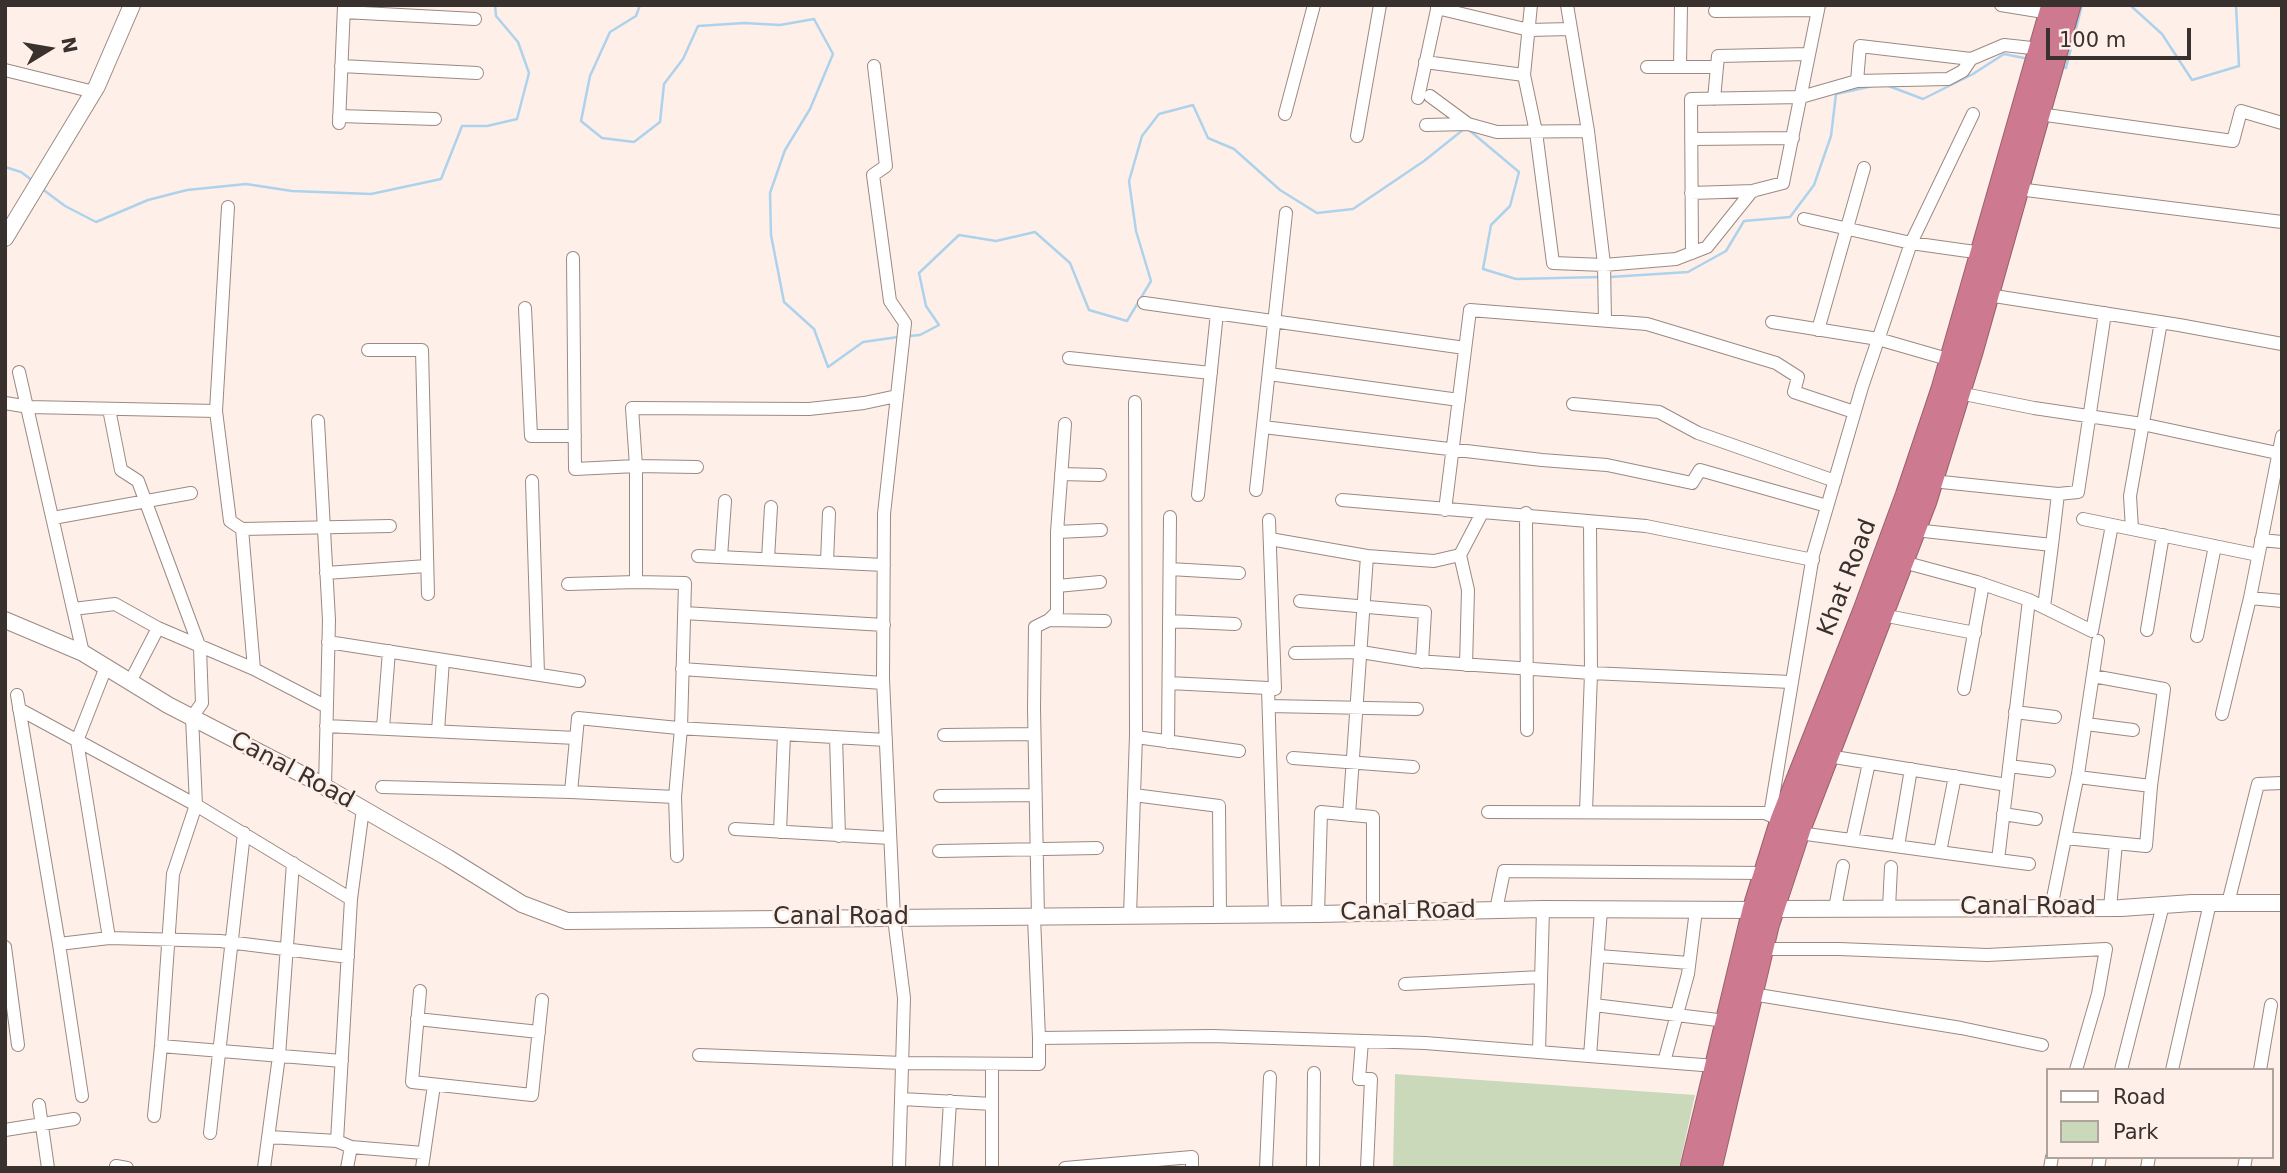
<!DOCTYPE html>
<style>
body{margin:0}
#map{position:relative;width:2287px;height:1173px;overflow:hidden;background:#ffefe9;font-family:"DejaVu Sans",sans-serif}
canvas{display:block}
.frame{position:absolute;inset:0;border:7px solid #38312e;pointer-events:none}
.legend{position:absolute;left:2046px;top:1068px;width:228px;height:91px;box-sizing:border-box;background:#ffefe9;border:2px solid #afa39e;margin:0;padding:9px 12px;list-style:none;font-size:21px;color:#38312e}
.legend li{display:flex;align-items:center;gap:14px;height:35px}
.legend b{width:35px;border:2px solid #afa39e}
.north{position:absolute;left:14px;top:14px;width:70px;height:70px;-webkit-text-stroke:5px #ffefe9;paint-order:stroke;rotate:79deg;font-size:19px;font-weight:700;line-height:28px;text-align:center;color:#38312e}
.north::after{content:'';display:block;margin:auto;width:24px;height:32px;background:#38312e;clip-path:polygon(50% 0,100% 100%,50% 72%,0 100%)}
.scale{position:absolute;left:2046px;top:28px;width:145px;height:32px;box-sizing:border-box;border:4px solid #38312e;border-top:0;padding-left:9px;font-size:21px;line-height:24px;white-space:nowrap;color:#38312e;-webkit-text-stroke:5px #ffefe9;paint-order:stroke}
</style>
<div id="map">
<canvas width="2287" height="1173"></canvas>
<div class="frame"></div>
<ul class="legend">
<li><b style="height:9px;background:#fff"></b>Road</li>
<li><b style="height:19px;background:#cbd9bb"></b>Park</li>
</ul>
<div class="north">N</div>
<div class="scale">100 m</div>
</div>
<script>
const ctx = document.querySelector('canvas').getContext('2d');
ctx.lineJoin = 'round';
function paint(path, color) {
  ctx.fillStyle = color;
  ctx.fill(path, 'evenodd');
}
function poly(rows) {
  const path = new Path2D();
  for (const r of rows) {
    path.moveTo(r[0], r[1]);
    for (let i = 2; i < r.length; i += 2) path.lineTo(r[i], r[i + 1]);
  }
  return path;
}
function trace(path, color, width, dash) {
  ctx.strokeStyle = color;
  ctx.lineWidth = width;
  ctx.lineCap = dash ? 'butt' : 'round';
  ctx.setLineDash(dash || []);
  ctx.stroke(path);
}
function drawText(font, color, halo, rows, align = 'center') {
  ctx.font = font + ' "DejaVu Sans",sans-serif';
  ctx.lineWidth = 5;
  ctx.setLineDash([]);
  ctx.textBaseline = 'middle';
  ctx.strokeStyle = halo;
  ctx.fillStyle = color;
  for (const [text, x, y, turn = 0] of rows) {
    ctx.save();
    ctx.translate(x, y);
    ctx.rotate((+turn || 0) * Math.PI / 180);
    ctx.textAlign = isNaN(turn) ? turn : align;
    if (halo) ctx.strokeText(text, 0, 0);
    ctx.fillText(text, 0, 0);
    ctx.restore();
  }
}
const green = poly([
 [1395,1074,1695,1095,1679,1168,1393,1168]
]);
const stream = poly([
 [640,5,636,16,610,32,590,76,581,121,602,138,634,142,660,122,664,84,683,59,698,26,744,23,780,25,814,19,833,54,810,109,785,150,770,193,771,235,784,302,814,329,828,367,863,342,898,337],
 [2130,5,2162,34,2192,80,2239,66,2236,5],
 [2063,67,2066,68,2082,5],
 [1886,85,1923,99,1973,74,2004,54,2029,59],
 [1469,130,1519,172,1510,206,1491,225,1483,269,1516,279,1600,277],
 [5,167,21,172,33,181],
 [41,188,65,206,96,222,148,200,187,190,246,184,292,191,371,194,441,179,462,126,487,126,517,119,529,73,518,42,496,16,495,5],
 [1610,277,1688,272,1726,251,1744,221,1790,217,1814,185,1831,136,1836,94,1873,86],
 [909,336,920,335,939,325,926,306,919,273,959,235,996,241,1035,232,1070,263,1089,310,1127,321,1151,281,1136,231,1129,181,1142,136,1159,114,1193,105,1208,138,1234,149,1280,190,1317,213,1353,209,1424,161,1464,129]
]);
const street = poly([
 [1531,5,1524,75,1536,132,1553,263,1604,265,1676,259,1707,247,1752,191,1783,183,1819,5],
 [1567,5,1588,131,1604,264,1605,320],
 [2001,5,2050,13],
 [1437,8,1529,30,1570,29],
 [1715,11,1818,10],
 [344,12,475,19],
 [1425,62,1524,75],
 [341,66,477,73],
 [874,66,886,166,873,175,890,301,905,323,884,514,883,679,894,918,904,998,899,1168],
 [1647,67,1717,67],
 [1680,67,1681,5],
 [5,70,94,92],
 [1857,81,1860,46,1971,59,2004,45,2041,49],
 [1430,96,1468,124],
 [1418,98,1438,5],
 [1714,99,1718,56,1809,54],
 [1285,114,1314,5],
 [2039,114,2233,141,2241,111,2282,123],
 [339,116,435,119],
 [339,123,344,6],
 [1426,125,1468,124,1497,132,1588,131],
 [1357,136,1380,5],
 [1691,139,1793,138],
 [2018,189,2282,222],
 [1691,193,1754,191],
 [228,207,216,411,230,521,242,529,254,669],
 [1804,219,1911,243,1982,253],
 [1692,253,1691,99,1801,97,1857,81,1948,79,1963,71,1971,59],
 [573,258,575,469,636,466,632,408,809,409,864,403,897,396],
 [1988,295,2179,325,2282,344],
 [1144,303,1465,348],
 [525,308,531,436,575,436],
 [1772,322,1878,339,1951,360],
 [1818,330,1864,168],
 [368,350,422,350,428,594],
 [1069,358,1211,373],
 [19,372,83,653],
 [1269,374,1459,400],
 [1959,393,2034,408,2142,424,2277,453],
 [5,403,29,407,216,411],
 [1573,404,1659,412,1698,433,1835,481],
 [109,409,121,470,138,481,200,648,202,703,192,717,196,805,173,874,161,1046,154,1116],
 [318,421,329,620,325,787],
 [1263,427,1542,460,1607,465,1692,483,1700,470,1827,506],
 [2282,436,2250,598,2282,601],
 [1061,474,1100,475],
 [532,481,538,674],
 [1256,490,1286,213],
 [2058,494,2078,492,2105,313],
 [1198,495,1217,313],
 [1342,500,1646,526,1813,560],
 [1445,510,1470,310,1647,324,1776,363,1798,377,1794,392,1854,412],
 [1526,513,1527,730],
 [53,518,191,493],
 [2083,519,2258,555],
 [1269,520,1275,689,1268,688,1275,914],
 [242,529,390,526],
 [2132,529,2130,496,2161,322],
 [1915,530,2052,545,2058,494,1932,481],
 [1057,532,1101,530],
 [1270,539,1367,556,1434,561,1460,555],
 [2261,540,2282,542],
 [698,556,884,565],
 [721,557,725,501],
 [768,559,771,507],
 [827,562,829,513],
 [1903,562,1977,582,2029,600,2092,631,2112,525],
 [1170,569,1239,573],
 [326,573,427,566],
 [568,584,636,582],
 [1057,586,1100,582],
 [1300,601,1425,612,1422,662],
 [2044,607,2052,545],
 [73,609,115,604,158,628,254,669,327,707],
 [684,613,884,625],
 [1882,615,1975,633],
 [1049,620,1105,621],
 [1169,621,1235,624],
 [2147,630,2163,535],
 [2197,636,2215,546],
 [328,642,579,681],
 [1295,653,1361,652,1417,661,1591,673,1791,682],
 [1466,665,1468,590,1460,555,1482,513],
 [106,667,77,741,109,938],
 [682,669,883,683],
 [130,682,158,628],
 [1169,683,1268,688],
 [1964,689,1983,584],
 [17,695,59,944,82,1096],
 [1269,706,1417,709],
 [19,709,196,805,351,899],
 [2015,712,2055,717],
 [2222,714,2250,598],
 [2086,724,2133,730],
 [326,726,576,738],
 [383,728,389,651],
 [438,731,443,660],
 [944,735,1034,734],
 [836,737,839,836],
 [1136,737,1239,751],
 [1168,742,1170,517],
 [1828,756,2007,785],
 [1293,758,1413,767],
 [2009,766,2049,771],
 [2078,777,2151,786,2164,689,2093,676],
 [382,787,571,792],
 [1134,795,1219,806,1220,915],
 [940,796,1035,795],
 [675,797,571,792,578,718,678,728,886,740],
 [1488,812,1765,813,1774,817],
 [1586,812,1591,673,1590,522],
 [2003,814,2036,819],
 [1349,815,1367,556],
 [1770,815,1813,555,1862,387,1911,243,1973,114],
 [735,829,890,838],
 [780,832,784,734],
 [1799,833,1998,860,2029,600],
 [2065,838,2146,846,2151,786],
 [1852,840,1869,763],
 [1898,846,1911,769],
 [939,851,1097,848],
 [1940,852,1955,776],
 [677,856,675,797,681,728,685,583,636,582,636,466,697,467],
 [1998,860,2029,864],
 [2228,903,2258,784,2282,783],
 [1835,908,1843,866],
 [1889,908,1891,867],
 [2051,908,2078,774,2098,641],
 [2110,908,2116,843],
 [1496,910,1504,871,1765,873],
 [1318,914,1321,812,1373,817,1373,913],
 [1130,916,1136,735,1135,402],
 [1034,917,1039,1038,1212,1036,1425,1043,1715,1066],
 [1038,917,1034,708,1035,627,1049,620,1057,612,1057,532,1065,424],
 [59,944,109,938,220,941,348,957],
 [5,947,18,1045],
 [1763,949,1839,949,1987,955,2106,949,2098,994,2076,1070],
 [1599,956,1689,963],
 [1405,984,1541,977],
 [420,991,412,1082,532,1095,542,1000],
 [1752,994,1961,1028,2042,1045],
 [1594,1005,1726,1021],
 [417,1019,539,1032],
 [1362,1041,1359,1079,1371,1079,1367,1168],
 [161,1046,342,1061],
 [1539,1052,1543,909],
 [699,1055,903,1063,1039,1064,1039,1038],
 [1590,1056,1601,910],
 [1664,1062,1688,974,1696,910],
 [2121,1070,2163,905],
 [2172,1070,2210,903],
 [2260,1070,2271,1005],
 [902,1099,992,1104],
 [39,1105,48,1168],
 [5,1130,74,1119],
 [210,1133,244,833],
 [269,1137,337,1141,351,1147,423,1153],
 [337,1141,351,899,363,809],
 [116,1166,127,1168],
 [264,1168,279,1056,293,863],
 [347,1168,351,1147],
 [422,1168,434,1085],
 [946,1168,950,1101],
 [992,1168,992,1065],
 [1065,1168,1192,1157,1192,1168],
 [1266,1168,1270,1077],
 [1313,1168,1314,1073],
 [2050,1168,2052,1157],
 [2098,1168,2100,1157],
 [2147,1168,2149,1157],
 [2244,1168,2246,1157]
]);
const secondary = poly([
 [5,238,97,86,132,5],
 [5,620,83,653,168,705,313,780,448,858,522,904,567,921,1318,914,1543,909,1753,910],
 [1773,909,2121,908,2192,903,2282,903]
]);
const highway = poly([
 [1691,1168,1753,910,1781,820,1864,610,1906,496,1942,389,2052,5],
 [1711,1168,1768,926,1801,826,1926,501,1972,352,2070,5]
]);
const streetNames = [
 ["Khat Road",1848,578,-69],
 ["Canal Road",292,771,28],
 ["Canal Road",2028,908],
 ["Canal Road",1408,912,-1],
 ["Canal Road",841,918]
];
paint(green, '#cbd9bb');
trace(stream, '#add2ec', 2.5);
trace(street, '#9b8a83', 14);
trace(secondary, '#9b8a83', 18);
trace(highway, '#99606e', 23);
trace(street, '#fff', 12);
trace(secondary, '#fff', 16);
trace(highway, '#cd7a91', 21);
drawText('24px', '#38312e', '#ffefe9', streetNames);
</script>
